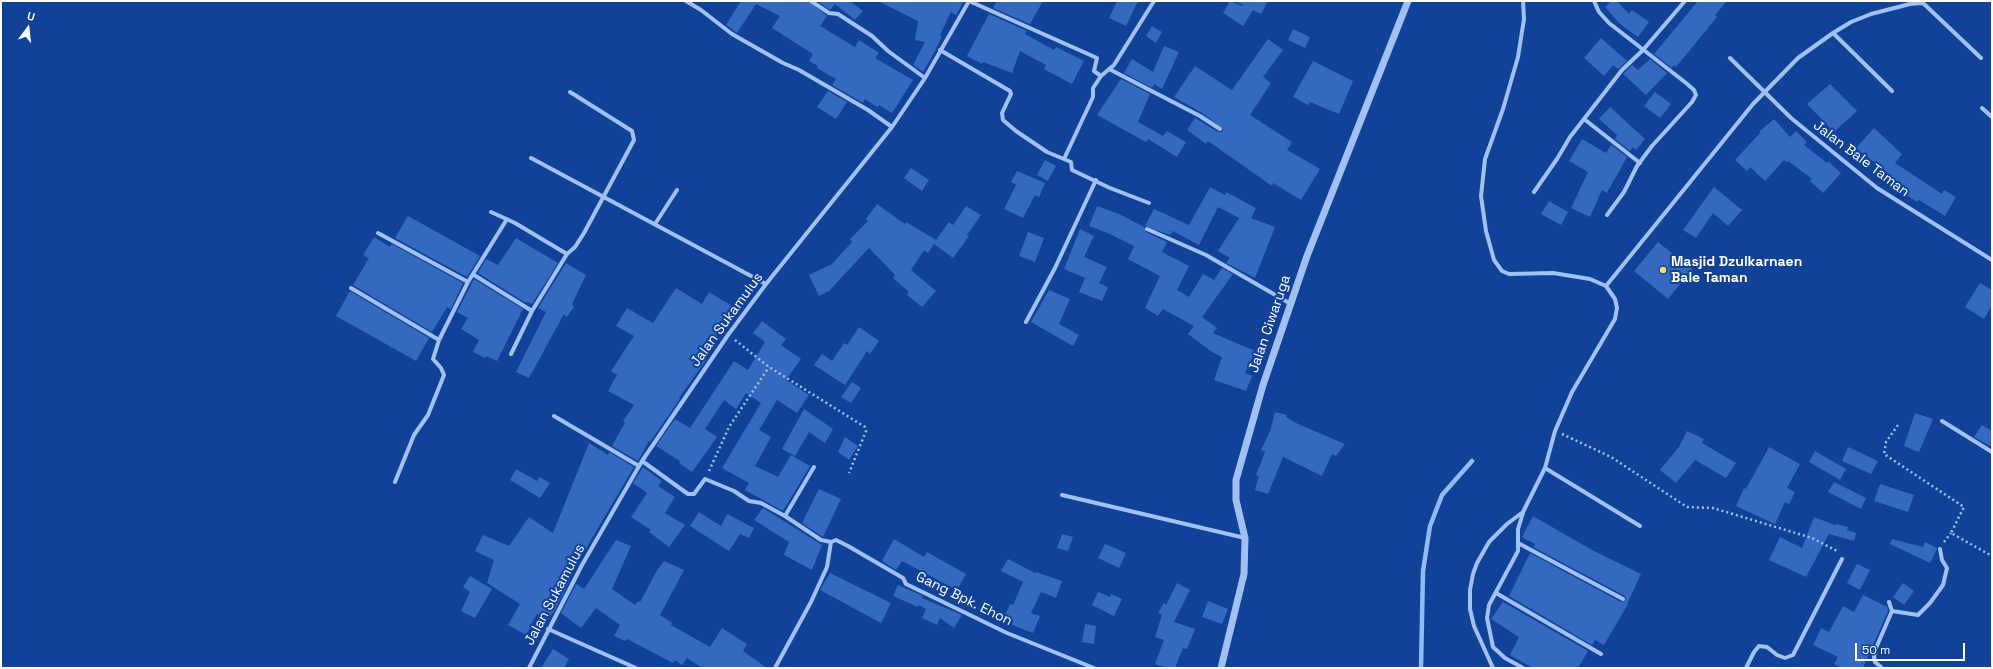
<!DOCTYPE html>
<style>
body{margin:0}
#map{position:relative;width:1993px;height:669px;overflow:hidden;background:#104298;font-family:"Space Grotesk",sans-serif}
canvas{display:block}
.frame{position:absolute;inset:0;border:2px solid #fff;pointer-events:none}
.north{position:absolute;left:8px;top:8px;width:40px;height:40px;-webkit-text-stroke:3px #104298;paint-order:stroke;rotate:15deg;font-size:11px;font-weight:700;line-height:16px;text-align:center;color:#fff}
.north::after{content:'';display:block;margin:auto;width:14px;height:18px;background:#fff;clip-path:polygon(50% 0,100% 100%,50% 72%,0 100%)}
.scale{position:absolute;left:1855px;top:643px;width:110px;height:18px;box-sizing:border-box;border:2px solid #fff;border-top:0;padding-left:5px;font-size:12px;line-height:14px;white-space:nowrap;color:#fff;-webkit-text-stroke:3px #104298;paint-order:stroke}
</style>
<div id="map">
<canvas width="1993" height="669"></canvas>
<div class="frame"></div>
<div class="north">U</div>
<div class="scale">50 m</div>
</div>
<script>
const ctx = document.querySelector('canvas').getContext('2d');
ctx.lineJoin = 'round';
function poly(rows) {
  const path = new Path2D();
  for (const r of rows) {
    path.moveTo(r[0], r[1]);
    for (let i = 2; i < r.length; i += 2) path.lineTo(r[i], r[i + 1]);
  }
  return path;
}
function trace(path, color, width, dash) {
  ctx.strokeStyle = color;
  ctx.lineWidth = width;
  ctx.lineCap = dash ? 'butt' : 'round';
  ctx.setLineDash(dash || []);
  ctx.stroke(path);
}
function paint(path, color) {
  ctx.fillStyle = color;
  ctx.fill(path, 'evenodd');
}
function drawText(font, color, halo, rows, align = 'center') {
  ctx.font = font + ' "Space Grotesk",sans-serif';
  ctx.lineWidth = 4;
  ctx.setLineDash([]);
  ctx.textBaseline = 'middle';
  ctx.strokeStyle = halo;
  ctx.fillStyle = color;
  for (const [text, x, y, turn = 0] of rows) {
    ctx.save();
    ctx.translate(x, y);
    ctx.rotate((+turn || 0) * Math.PI / 180);
    ctx.textAlign = isNaN(turn) ? turn : align;
    if (halo) ctx.strokeText(text, 0, 0);
    ctx.fillText(text, 0, 0);
    ctx.restore();
  }
}
const stream = poly([
 [1421,668,1423,571,1430,526,1442,495,1472,461]
]);
const building = poly([
 [741,1,808,1,827,16,820,26,855,47,859,40,879,53,875,58,913,80,892,113,879,105,877,107,865,99,863,103,832,85,836,79,817,68,818,66,809,61,813,54,772,28,780,16,756,4,737,33,726,25],
 [817,1,850,1,863,11,855,20,835,4,830,10],
 [878,1,964,1,956,15,951,12,940,35,942,36,935,51,923,72,913,65,925,42,915,40,918,21],
 [997,1,1043,1,1030,24,993,8],
 [1117,1,1138,1,1126,26,1109,18],
 [1230,1,1242,6,1243,5,1236,1,1268,1,1261,14,1253,10,1243,26,1223,13],
 [1611,1,1617,1,1629,14,1632,10,1649,22,1638,37,1620,24,1605,7],
 [1698,1,1727,1,1715,15,1717,17,1676,67,1674,65,1672,68,1654,54],
 [989,14,1027,31,1025,34,1054,50,1056,47,1084,61,1072,84,1044,69,1046,65,1020,51,1012,73,983,62,982,64,967,56],
 [1152,26,1162,32,1156,43,1146,36],
 [1293,29,1310,37,1305,48,1288,40],
 [1601,38,1627,61,1618,69,1613,65,1604,76,1584,58],
 [1268,39,1283,50,1263,77,1271,83,1250,115,1292,142,1287,150,1320,169,1301,200,1273,183,1272,186,1208,141,1206,144,1187,130,1195,118,1218,132,1222,132,1223,129,1202,113,1174,97,1195,66,1232,90],
 [1164,46,1179,52,1162,89,1154,84,1152,88,1124,73,1132,59,1153,72],
 [1650,59,1667,73,1646,95,1623,74,1632,65,1638,70],
 [1313,61,1353,81,1339,114,1310,102,1308,105,1293,97],
 [1121,79,1150,94,1138,122,1163,136,1167,131,1186,142,1177,157,1148,139,1146,142,1097,115],
 [1830,84,1857,111,1834,132,1807,104],
 [828,91,847,102,836,119,817,107],
 [1655,92,1671,104,1660,118,1644,106],
 [1610,107,1645,139,1636,150,1633,147,1630,151,1615,139,1617,135,1599,119],
 [1774,119,1790,137,1796,131,1807,142,1804,145,1827,163,1828,161,1841,173,1823,193,1810,181,1812,179,1788,161,1786,162,1784,160,1765,181,1750,167,1747,171,1735,160,1760,133,1760,131],
 [1874,128,1902,154,1895,163,1942,194,1944,190,1956,197,1945,216,1919,200,1917,202,1887,182,1892,176,1856,148],
 [1582,139,1606,153,1611,145,1627,157,1607,193,1602,190,1590,217,1571,208,1588,172,1569,161],
 [1045,160,1056,166,1048,181,1037,175],
 [911,168,929,180,922,191,904,178],
 [1017,171,1045,183,1039,197,1035,195,1023,218,1004,209,1016,185,1011,182],
 [1210,187,1225,195,1226,192,1256,208,1251,218,1275,227,1255,278,1226,263,1230,258,1218,251,1239,218,1218,207,1199,245,1173,231,1170,235,1145,226,1154,209,1189,225],
 [1714,187,1742,210,1728,226,1713,213,1696,238,1683,230],
 [1549,201,1568,212,1561,225,1541,214],
 [877,204,905,224,906,222,936,240,949,222,953,225,966,206,981,215,967,235,969,236,953,258,934,244,928,253,924,250,911,270,936,291,922,307,907,295,909,292,893,278,895,275,869,248,829,291,819,296,809,275,832,264,852,242,850,239,868,221,866,219],
 [1097,206,1119,214,1144,227,1146,232,1167,242,1162,252,1189,266,1177,290,1189,297,1203,274,1214,280,1222,268,1233,274,1202,317,1217,328,1213,333,1255,351,1245,373,1252,376,1246,391,1214,380,1222,357,1212,352,1188,334,1194,326,1163,309,1158,316,1145,308,1160,276,1128,259,1134,246,1110,234,1089,226],
 [408,216,480,256,467,277,395,238],
 [1080,229,1094,236,1084,257,1107,267,1099,283,1108,287,1102,301,1079,292,1085,278,1064,269],
 [1028,232,1044,238,1035,262,1019,256],
 [374,237,390,247,392,244,463,283,451,309,447,307,432,332,353,285,369,258,363,255],
 [516,238,558,263,532,304,527,302,526,303,478,273,486,259,498,265],
 [1658,242,1692,269,1668,299,1634,271],
 [566,263,586,275,572,304,574,307,567,317,564,314,529,378,516,372,546,312,538,308],
 [474,279,523,309,497,361,486,356,485,358,473,352,479,340,461,329,468,318,457,312],
 [1980,283,1992,290,1992,305,1984,319,1965,307],
 [676,288,702,304,709,292,737,309,729,322,727,321,701,356,707,359,679,398,680,399,650,442,649,441,638,461,612,446,625,423,623,421,634,405,608,391,617,375,611,371,634,336,616,326,627,308,653,323],
 [1049,290,1070,299,1059,324,1079,335,1073,346,1031,322],
 [350,291,429,338,416,361,336,316],
 [762,321,786,339,781,345,801,359,786,380,809,395,797,413,777,400,759,430,771,437,755,466,778,477,791,455,810,466,783,511,745,490,749,483,722,468,761,403,746,393,736,409,724,400,705,429,717,437,692,472,679,463,680,461,656,446,675,419,690,428,734,361,748,370,765,342,753,333],
 [859,327,879,341,870,354,867,351,845,385,814,365,822,354,832,361,844,343,847,345],
 [852,382,861,388,851,403,841,397],
 [804,409,833,429,825,443,809,432,795,456,782,449],
 [1275,412,1287,415,1286,417,1298,424,1345,444,1336,456,1332,454,1322,476,1283,457,1268,494,1255,490,1259,476,1256,475,1265,452,1261,450,1270,431],
 [1915,413,1933,419,1919,452,1904,446],
 [1982,425,1992,431,1992,447,1974,437],
 [1687,431,1704,439,1702,443,1736,463,1726,478,1695,460,1676,483,1660,470,1679,447],
 [845,437,858,446,849,460,838,452],
 [589,443,608,455,609,452,634,467,568,579,570,580,555,610,547,621,537,614,526,635,508,625,520,604,487,583,494,560,475,551,483,535,509,546,529,517,553,533],
 [1769,447,1800,464,1787,488,1795,492,1789,504,1785,502,1775,524,1736,506,1744,488,1746,489],
 [1848,447,1878,461,1871,474,1842,461],
 [1815,451,1846,469,1840,480,1809,462],
 [643,467,662,481,658,486,675,497,665,513,685,525,669,547,649,532,651,530,631,517,647,493,633,483],
 [516,469,537,481,539,477,550,483,540,498,510,480],
 [1834,482,1866,498,1861,509,1828,492],
 [1880,484,1914,495,1908,512,1874,501],
 [819,489,841,499,823,537,802,523],
 [763,508,822,545,812,570,784,555,789,542,754,520],
 [699,512,721,526,727,514,754,528,749,538,740,534,729,551,690,526],
 [1533,516,1592,550,1641,574,1627,604,1628,604,1604,645,1595,640,1592,645,1509,596,1530,553,1621,602,1626,600,1625,596,1533,547,1535,544,1522,537],
 [1814,517,1835,525,1836,524,1848,527,1847,530,1856,533,1854,541,1829,534,1806,577,1769,560,1780,537,1802,548],
 [1062,534,1073,537,1068,551,1057,548],
 [894,539,924,557,927,552,966,574,957,590,902,561,896,570,882,561],
 [1892,539,1923,547,1925,542,1937,548,1937,549,1930,563,1890,544],
 [616,540,631,546,612,589,635,605,638,601,640,602,656,572,664,561,684,570,660,615,672,623,671,625,710,647,722,628,747,644,743,651,767,668,702,668,687,658,682,665,675,660,673,663,627,639,625,641,614,636,620,625,596,608,581,628,561,613,576,584,584,589],
 [1105,544,1126,553,1119,568,1098,558],
 [1008,559,1035,573,1036,572,1062,581,1056,598,1041,592,1031,613,1040,616,1033,633,1012,625,1013,621,1005,616,1010,604,1013,605,1023,582,1001,571],
 [1857,564,1870,570,1860,590,1847,583],
 [830,573,891,603,881,623,820,590],
 [470,576,492,589,475,618,461,611,470,592,463,587],
 [1177,583,1190,590,1174,622,1195,629,1187,649,1183,648,1175,668,1167,668,1155,664,1164,640,1155,637,1162,615,1158,613,1164,603,1166,605],
 [1903,583,1914,591,1904,605,1893,597],
 [898,585,923,596,922,598,962,615,954,628,940,618,937,625,922,618,926,609,919,605,918,607,893,596],
 [1098,592,1110,597,1111,594,1122,599,1114,616,1092,605],
 [1863,595,1887,607,1888,611,1863,668,1841,668,1834,664,1838,657,1813,645,1821,628,1829,632,1843,606,1854,612],
 [1208,601,1228,609,1222,624,1202,617],
 [1503,602,1588,651,1578,668,1533,668,1510,655,1519,637,1491,619],
 [1085,624,1096,626,1094,644,1082,642],
 [553,649,569,659,564,668,541,668]
]);
const path = poly([
 [735,340,769,367,865,427,866,431,849,473],
 [1898,425,1886,442,1884,454,1964,507,1951,533,1992,556],
 [1562,434,1611,457,1687,507,1713,508,1812,538,1839,552],
 [709,471,729,427,769,367],
 [1944,542,1951,533]
]);
const minor = poly([
 [686,1,701,10,732,34,783,63,799,70,868,110,892,127],
 [811,1,829,13,838,14,872,36,888,51,925,78],
 [969,1,1097,58,1094,71,1101,76],
 [1594,1,1599,12,1609,23,1686,83,1694,90,1696,95,1692,102,1652,146,1637,166,1624,192,1607,215],
 [1833,33,1892,91],
 [940,50,1010,91,1011,94,1002,113,1003,120,1016,131,1047,152,1071,162,1072,170,1110,188,1149,203],
 [1730,58,1791,118,1877,188,1992,260],
 [1109,69,1200,116,1220,129],
 [1982,108,1992,117],
 [1584,119,1640,163],
 [531,158,766,284],
 [1064,159,1093,97,1093,88,1101,76,1114,65,1154,1],
 [1534,192,1557,159,1570,137,1622,70,1643,50,1685,1],
 [491,212,515,223,567,254,575,247,584,233,634,140,632,131,570,92],
 [655,224,677,190],
 [1147,229,1206,255,1291,304],
 [378,233,468,282],
 [474,275,532,311],
 [1606,286,1753,104,1798,58,1833,33,1851,22,1871,14,1910,4,1923,3,1981,58],
 [351,288,439,340,468,282,507,219],
 [1026,322,1055,268,1096,180],
 [511,354,532,311,567,254],
 [554,416,639,466],
 [1942,421,1992,452],
 [642,461,688,494,694,494,705,479,734,491,749,501,761,503,785,516,821,540,831,542,827,567,811,602,775,668],
 [1545,468,1640,526],
 [395,482,414,435,428,415,444,375,441,368,433,359,439,340],
 [1062,495,1245,538],
 [785,516,814,467],
 [831,542,836,540,848,546,903,578,906,584,1007,633,1094,668],
 [1518,543,1623,599],
 [1496,593,1601,654],
 [1892,611,1918,615,1930,603,1943,585,1947,568,1942,560,1940,549],
 [548,629,636,668],
 [529,668,582,565,642,461,728,335,766,284,892,127,925,78,969,1],
 [1493,668,1474,626,1470,609,1470,590,1473,574,1477,563,1489,542,1507,524,1523,512,1545,468,1555,431,1572,392,1615,319,1617,308,1615,299,1606,286,1590,279,1553,273,1509,274,1502,271,1494,260,1486,231,1481,196,1485,159,1503,109,1518,57,1524,19,1523,1],
 [1523,668,1505,658,1493,647,1487,618,1489,605,1518,551,1518,529,1523,513],
 [1746,668,1754,652,1759,646,1767,647,1777,655,1785,658,1793,655,1842,559],
 [1882,668,1875,662,1874,657,1876,648,1892,611,1889,602]
]);
const tertiary = poly([
 [1221,668,1244,574,1245,538,1236,500,1236,480,1263,385,1307,256,1408,1]
]);
const markers = [
 [1663,270,4,"#ffdd64"]
];
const streetNames = [
 ["Jalan Bale Taman",1861,159,37],
 ["Jalan Sukamulus",727,320,-54],
 ["Jalan Ciwaruga",1270,324,-71],
 ["Jalan Sukamulus",555,595,-62],
 ["Gang Bpk. Ehon",964,599,26]
];
const poiNames = [
 ["Masjid Dzulkarnaen",1671,262],
 ["Bale Taman",1671,278]
];
trace(stream, '#92baf8', 4.5);
paint(building, '#3469bf');
trace(path, '#a1c1f4', 2.5, [2, 3]);
trace(minor, '#a1c1f4', 4);
trace(tertiary, '#a1c1f4', 7);
for (const [x, y, r, color] of markers) {
  const dot = new Path2D();
  dot.arc(x, y, r, 0, 2 * Math.PI);
  ctx.fillStyle = color;
  ctx.fill(dot);
  trace(dot, '#104298', 1.5);
}
drawText('14px', '#fff', '#104298', streetNames);
drawText('bold 14px', '#fff', '#104298', poiNames, 'left');
</script>
